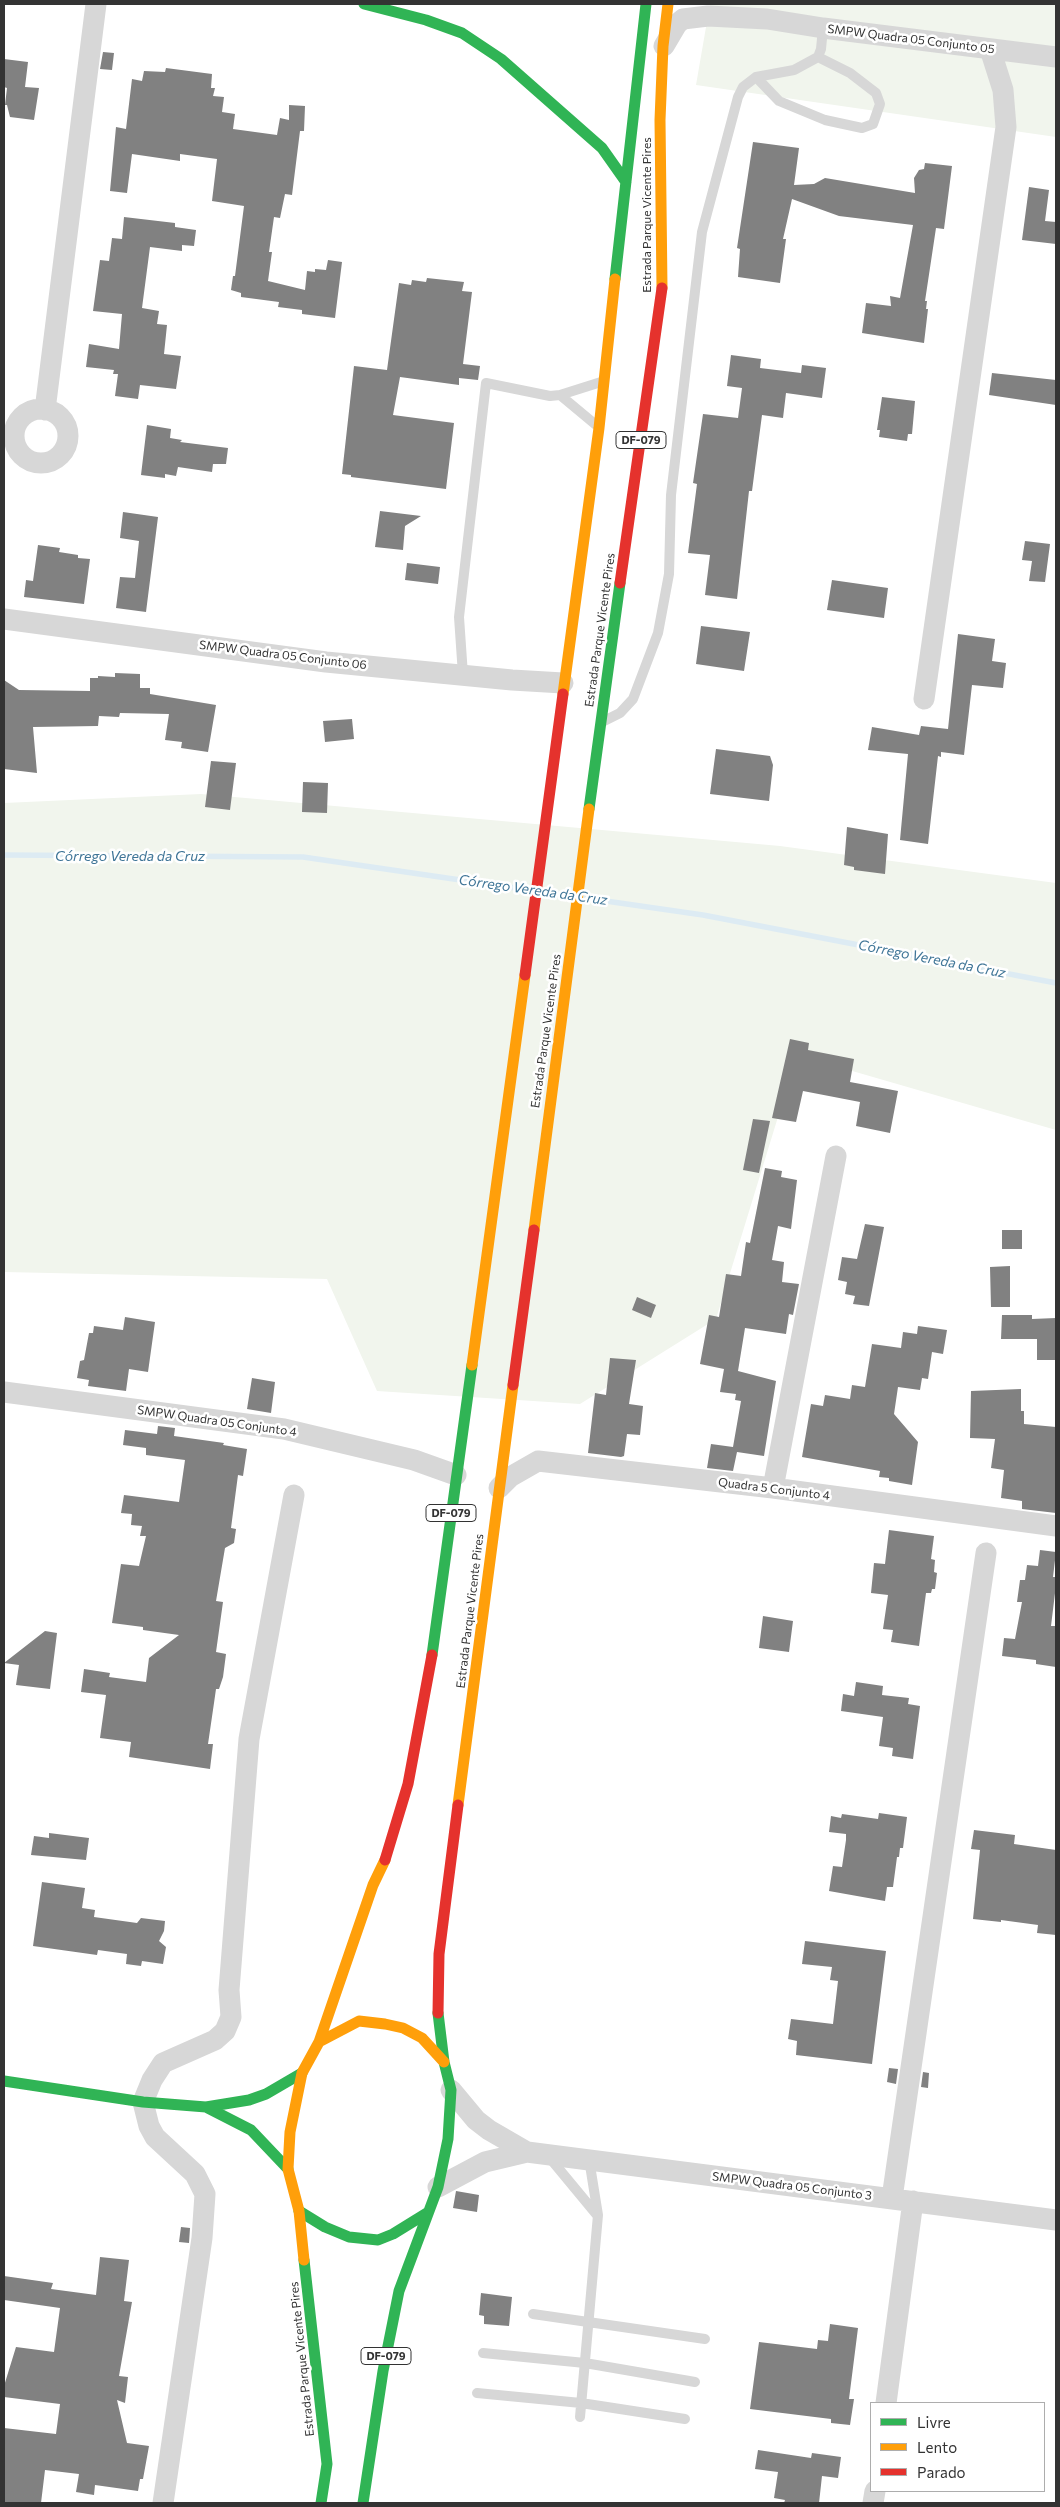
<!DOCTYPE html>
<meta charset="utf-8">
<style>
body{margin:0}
#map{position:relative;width:1060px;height:2507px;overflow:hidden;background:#fff;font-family:Commissioner,sans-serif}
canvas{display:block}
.frame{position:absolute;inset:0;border:5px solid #333;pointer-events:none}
.legend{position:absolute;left:870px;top:2402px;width:175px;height:90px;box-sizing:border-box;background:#fff;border:1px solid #adadad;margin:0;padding:6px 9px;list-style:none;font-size:15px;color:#333}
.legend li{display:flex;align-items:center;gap:10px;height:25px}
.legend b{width:25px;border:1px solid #adadad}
</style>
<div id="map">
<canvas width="1060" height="2507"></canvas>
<div class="frame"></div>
<ul class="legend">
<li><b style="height:6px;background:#30b455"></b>Livre</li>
<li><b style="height:6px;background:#ff9f0a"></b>Lento</li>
<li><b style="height:6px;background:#e5322d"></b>Parado</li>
</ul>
</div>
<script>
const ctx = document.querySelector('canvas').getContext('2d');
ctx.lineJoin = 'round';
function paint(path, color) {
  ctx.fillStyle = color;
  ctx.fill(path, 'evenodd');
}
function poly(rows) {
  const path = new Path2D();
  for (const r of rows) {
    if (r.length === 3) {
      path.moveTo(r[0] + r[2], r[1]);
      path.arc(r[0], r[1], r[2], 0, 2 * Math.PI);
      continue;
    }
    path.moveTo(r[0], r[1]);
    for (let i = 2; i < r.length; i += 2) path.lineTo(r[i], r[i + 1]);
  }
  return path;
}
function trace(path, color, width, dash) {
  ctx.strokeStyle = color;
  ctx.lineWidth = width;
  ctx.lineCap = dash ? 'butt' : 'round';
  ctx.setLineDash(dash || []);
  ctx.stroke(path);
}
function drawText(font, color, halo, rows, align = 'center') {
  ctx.font = font + ' Commissioner,sans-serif';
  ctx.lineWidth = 5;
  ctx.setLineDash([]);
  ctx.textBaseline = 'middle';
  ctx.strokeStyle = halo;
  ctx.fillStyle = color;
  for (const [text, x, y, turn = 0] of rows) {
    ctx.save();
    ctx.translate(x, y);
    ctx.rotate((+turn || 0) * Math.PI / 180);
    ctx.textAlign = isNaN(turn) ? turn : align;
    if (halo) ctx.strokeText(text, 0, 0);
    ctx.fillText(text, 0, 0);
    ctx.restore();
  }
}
const green = poly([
 [710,4,1056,4,1056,137,696,85],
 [201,794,780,846,1056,883,1056,1130,797,1055,716,1319,580,1404,377,1391,327,1279,4,1272,4,803]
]);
const stream = poly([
 [4,855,303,857,529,890],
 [543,892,571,896],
 [585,898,703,915,1056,983]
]);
const building = poly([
 [103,52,114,53,112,70,100,69],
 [4,59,28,62,25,87,39,88,34,120,10,117,7,105,5,105,7,88,4,87],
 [166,68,212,74,211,88,215,88,213,96,224,97,222,112,235,114,233,129,277,135,280,118,289,120,289,105,305,106,304,131,300,131,292,195,285,194,280,218,274,217,269,252,272,252,268,281,305,290,307,271,315,272,315,269,326,270,328,260,342,262,335,318,302,314,302,310,278,307,279,302,241,297,241,293,231,290,233,276,235,276,244,206,212,201,217,159,180,154,180,161,132,154,127,193,110,191,116,127,126,129,132,79,142,81,144,71,165,72],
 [753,142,799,148,794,185,814,184,825,178,915,193,914,178,919,170,924,169,925,163,952,166,944,229,936,228,925,301,927,301,926,309,928,309,924,343,862,333,866,303,891,306,890,296,900,298,913,225,839,216,792,199,783,239,786,239,780,283,738,277,740,249,737,248],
 [1029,187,1049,190,1045,221,1056,222,1056,244,1022,240],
 [124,217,175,223,175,227,196,230,194,246,182,245,182,251,150,247,142,308,159,311,157,324,167,325,164,354,181,356,176,389,140,385,138,399,115,396,118,374,113,374,114,370,86,367,89,344,119,349,122,314,93,311,100,260,109,261,112,238,122,239],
 [427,278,464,282,462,291,472,292,463,364,480,366,478,380,459,378,459,385,400,377,393,415,454,423,446,489,351,477,351,475,342,474,354,366,387,370,399,283,411,285,412,280,426,282],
 [731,355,761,359,760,368,801,373,802,365,826,368,822,398,786,393,783,418,762,415,752,491,749,491,737,599,705,595,710,555,688,553,697,484,693,483,703,414,738,418,742,388,727,386],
 [992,373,1056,380,1056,405,989,395],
 [882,397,915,401,912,434,908,434,907,441,879,437,880,430,877,430],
 [147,425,171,429,170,438,182,440,180,442,228,448,226,464,213,464,212,472,178,467,176,476,165,474,165,478,141,475],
 [380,511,421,516,405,526,403,550,375,547],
 [123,512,158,517,146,612,116,608,120,577,135,578,139,541,120,538],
 [1025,541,1050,544,1045,582,1029,581,1032,561,1022,560],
 [38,545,60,548,59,552,78,555,78,558,90,559,84,604,24,597,26,580,33,581],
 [407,563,440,567,438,584,405,580],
 [832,580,888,588,884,618,827,610],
 [701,626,750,632,744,671,696,664],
 [958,634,995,639,992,661,1006,663,1003,688,972,685,964,755,941,752,941,757,938,756,928,844,900,840,908,754,868,750,872,727,919,735,921,726,948,729],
 [115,673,140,674,140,688,150,688,150,694,216,705,208,752,181,748,182,742,165,740,169,714,120,713,119,717,99,716,98,726,33,727,37,773,4,769,4,680,19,690,90,691,90,678,98,678,98,676,115,677],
 [352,719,354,739,325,742,323,721],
 [716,749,770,756,773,765,769,801,710,794],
 [211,761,236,763,230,810,205,807],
 [303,782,328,783,327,813,302,812],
 [847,827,888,834,885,874,854,870,854,867,844,865],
 [790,1039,809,1043,808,1050,854,1059,850,1082,898,1091,890,1133,856,1126,860,1102,803,1091,796,1122,772,1118],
 [753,1119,770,1121,759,1173,743,1170],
 [765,1168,782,1171,781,1177,797,1180,791,1229,778,1226,772,1260,784,1262,782,1282,799,1284,793,1315,789,1314,786,1334,745,1328,738,1371,776,1381,764,1456,737,1452,733,1471,707,1468,711,1444,733,1447,741,1401,735,1400,736,1394,720,1392,724,1369,700,1364,709,1315,719,1317,726,1274,741,1276,746,1242,750,1243],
 [865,1224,884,1227,869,1306,853,1304,855,1296,845,1294,847,1282,838,1280,842,1257,857,1259],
 [1002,1230,1022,1230,1022,1249,1002,1249],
 [1010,1266,1010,1307,991,1307,990,1267],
 [637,1297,656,1305,651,1318,632,1310],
 [1002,1315,1032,1315,1032,1319,1056,1318,1056,1360,1037,1360,1037,1339,1001,1339],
 [125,1317,155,1322,148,1372,129,1369,126,1391,88,1386,89,1380,77,1378,80,1361,84,1360,89,1333,93,1333,94,1326,123,1330],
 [918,1326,947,1330,943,1354,932,1352,928,1379,922,1378,920,1390,898,1387,894,1414,918,1442,912,1485,889,1481,889,1478,879,1477,880,1471,802,1457,811,1404,823,1406,825,1395,850,1399,852,1385,865,1387,872,1344,901,1348,903,1332,917,1334],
 [610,1358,636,1360,629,1404,643,1406,640,1435,627,1434,624,1456,621,1457,588,1453,595,1393,606,1395],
 [252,1378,275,1382,271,1413,247,1409],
 [1021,1389,1021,1411,1024,1411,1024,1424,1056,1427,1056,1513,1022,1509,1022,1501,1001,1498,1004,1470,991,1468,995,1439,970,1438,971,1391],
 [158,1426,175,1428,174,1436,224,1443,223,1445,247,1449,243,1476,238,1475,231,1528,236,1529,234,1543,225,1548,216,1601,223,1602,216,1652,226,1654,223,1677,219,1689,216,1689,214,1703,208,1744,213,1744,210,1769,129,1757,131,1742,100,1738,106,1695,81,1692,84,1669,110,1673,109,1677,146,1682,149,1658,179,1635,143,1630,143,1627,112,1623,121,1564,139,1566,146,1536,140,1536,142,1526,131,1525,132,1514,121,1513,124,1495,179,1502,185,1460,146,1455,146,1448,123,1445,125,1430,157,1434],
 [889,1530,934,1536,931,1559,935,1560,934,1572,937,1573,935,1589,932,1589,931,1593,926,1593,919,1646,891,1642,893,1630,883,1629,888,1595,871,1593,874,1563,885,1564],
 [1040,1550,1056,1552,1053,1577,1056,1577,1056,1585,1051,1626,1056,1626,1056,1667,1036,1664,1036,1660,1002,1656,1004,1638,1015,1639,1022,1602,1017,1602,1020,1580,1025,1580,1027,1565,1038,1566],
 [763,1616,793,1621,789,1652,759,1648],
 [45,1631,57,1633,50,1689,16,1685,19,1665,4,1663],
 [856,1682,883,1686,882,1695,909,1698,908,1704,920,1706,913,1759,892,1756,893,1748,879,1746,883,1717,841,1711,843,1694,854,1696],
 [879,1813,907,1817,903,1848,900,1848,899,1857,897,1857,893,1887,887,1887,885,1901,829,1891,833,1866,842,1867,846,1840,846,1834,829,1832,831,1816,841,1818,842,1814,878,1819],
 [974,1830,1015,1835,1014,1844,1056,1850,1056,1935,1037,1933,1038,1925,1001,1920,1001,1922,973,1919,980,1850,971,1849],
 [49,1833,89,1838,86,1860,31,1855,34,1836,49,1838],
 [42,1882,85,1888,82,1908,95,1910,94,1917,137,1923,141,1918,165,1921,164,1931,159,1941,166,1947,163,1964,142,1961,141,1966,126,1964,127,1954,98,1950,97,1955,33,1946],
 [805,1941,886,1951,872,2064,796,2055,797,2041,788,2039,791,2019,833,2024,838,1981,830,1980,832,1967,802,1964],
 [889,2068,898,2069,896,2084,887,2082],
 [923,2072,929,2073,928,2088,921,2087],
 [456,2191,479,2195,477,2212,453,2208],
 [181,2227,190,2228,189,2243,179,2242],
 [100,2257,129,2260,124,2301,132,2302,119,2376,128,2377,125,2403,117,2400,127,2443,149,2446,143,2479,140,2479,138,2491,95,2485,94,2495,76,2492,79,2474,45,2470,41,2503,4,2503,4,2428,56,2434,60,2404,4,2397,4,2386,16,2347,54,2352,60,2308,4,2300,4,2276,53,2283,51,2289,96,2295],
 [481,2293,512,2297,509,2326,484,2324,484,2316,479,2315],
 [830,2324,858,2328,849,2399,854,2399,850,2425,831,2423,831,2419,750,2409,759,2342,817,2349,818,2340,828,2341],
 [758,2450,811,2458,812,2453,841,2457,838,2478,822,2476,819,2503,784,2503,785,2500,774,2498,778,2472,755,2469]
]);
const lane = poly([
 [756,77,779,101,825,120,862,128,873,124,880,104,876,93,850,73,818,57],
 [560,395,596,425],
 [463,675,459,617,486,383,550,396,560,395,601,382],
 [604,721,620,713,633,699,658,633,669,574,671,495,702,232,738,97,743,87,756,77,794,70,818,57,821,49,823,28],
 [549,2157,597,2215],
 [533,2314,705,2339],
 [483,2353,585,2363,695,2382],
 [477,2393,581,2403,685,2419],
 [580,2417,598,2215,589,2159]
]);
const street = poly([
 [664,46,677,24,683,19,708,16,767,19,823,28,1056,57],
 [41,436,27],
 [45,410,96,4],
 [4,619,326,662,512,680,563,683],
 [924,699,1006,127,1003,90,990,49],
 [4,1392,284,1429,414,1460,456,1475],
 [499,1488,510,1477,538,1461,773,1488,1056,1526],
 [773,1488,836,1156],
 [451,2090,476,2120,489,2130,527,2152,1056,2220],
 [438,2187,485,2162,527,2152],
 [892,2198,986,1553],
 [886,2403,913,2201],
 [163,2503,202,2238,205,2194,195,2174,155,2137,149,2126,143,2102,152,2080,163,2063,215,2040,225,2031,231,2017,229,1990,249,1739,294,1495],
 [873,2503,875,2491]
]);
const fast = poly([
 [364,4,426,20,462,33,501,59,602,148,626,182],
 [615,279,646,4],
 [589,809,620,583],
 [432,1655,472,1365],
 [4,2081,143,2102,206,2107,249,2100,266,2094,302,2073],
 [206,2107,251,2130,288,2169],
 [299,2211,325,2227,349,2237,378,2240,393,2234,427,2213],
 [304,2260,327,2464,321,2503],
 [363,2503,383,2371,399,2291,438,2187,448,2139,451,2090,444,2062,438,2013]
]);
const slow = poly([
 [662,288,660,120,663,46,668,4],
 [563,694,599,428,615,279],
 [534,1230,589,809],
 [472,1365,525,975],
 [458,1805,513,1385],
 [319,2042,359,2021,385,2024,403,2028,422,2038,444,2062],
 [304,2260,299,2211,288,2169,290,2132,302,2073,319,2042,373,1885,385,1860]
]);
const jam = poly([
 [620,583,662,288],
 [525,975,563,694],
 [513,1385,534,1230],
 [385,1860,408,1784,432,1655],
 [438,2013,439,1954,458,1805]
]);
const shields = [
 [641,440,50],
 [451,1513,50],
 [386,2356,50]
];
const shieldNames = [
 ["DF-079",641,440],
 ["DF-079",451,1513],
 ["DF-079",386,2356]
];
const streetNames = [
 ["SMPW Quadra 05 Conjunto 05",911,39,7],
 ["Estrada Parque Vicente Pires",647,215,-90],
 ["Estrada Parque Vicente Pires",600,630,-82],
 ["SMPW Quadra 05 Conjunto 06",283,655,7],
 ["Estrada Parque Vicente Pires",546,1031,-82],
 ["SMPW Quadra 05 Conjunto 4",217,1421,8],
 ["Quadra 5 Conjunto 4",774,1489,7],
 ["Estrada Parque Vicente Pires",470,1611,-83],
 ["SMPW Quadra 05 Conjunto 3",792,2186,7],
 ["Estrada Parque Vicente Pires",302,2359,-96]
];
const waterNames = [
 ["Córrego Vereda da Cruz",130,856],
 ["Córrego Vereda da Cruz",533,890,8],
 ["Córrego Vereda da Cruz",932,959,11]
];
paint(green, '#f1f5ed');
trace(stream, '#ddebf3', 5.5);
paint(building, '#818181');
trace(lane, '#d7d7d7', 10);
trace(street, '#d7d7d7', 21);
trace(fast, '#30b455', 11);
trace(slow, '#ff9f0a', 11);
trace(jam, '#e5322d', 11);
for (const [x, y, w] of shields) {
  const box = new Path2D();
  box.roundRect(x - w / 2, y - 8.5, w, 17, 4);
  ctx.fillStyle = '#fff';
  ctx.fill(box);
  trace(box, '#333', 1);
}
drawText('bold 11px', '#333', null, shieldNames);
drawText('12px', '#333', '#fff', streetNames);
drawText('italic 14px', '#3f7597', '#fff', waterNames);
</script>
